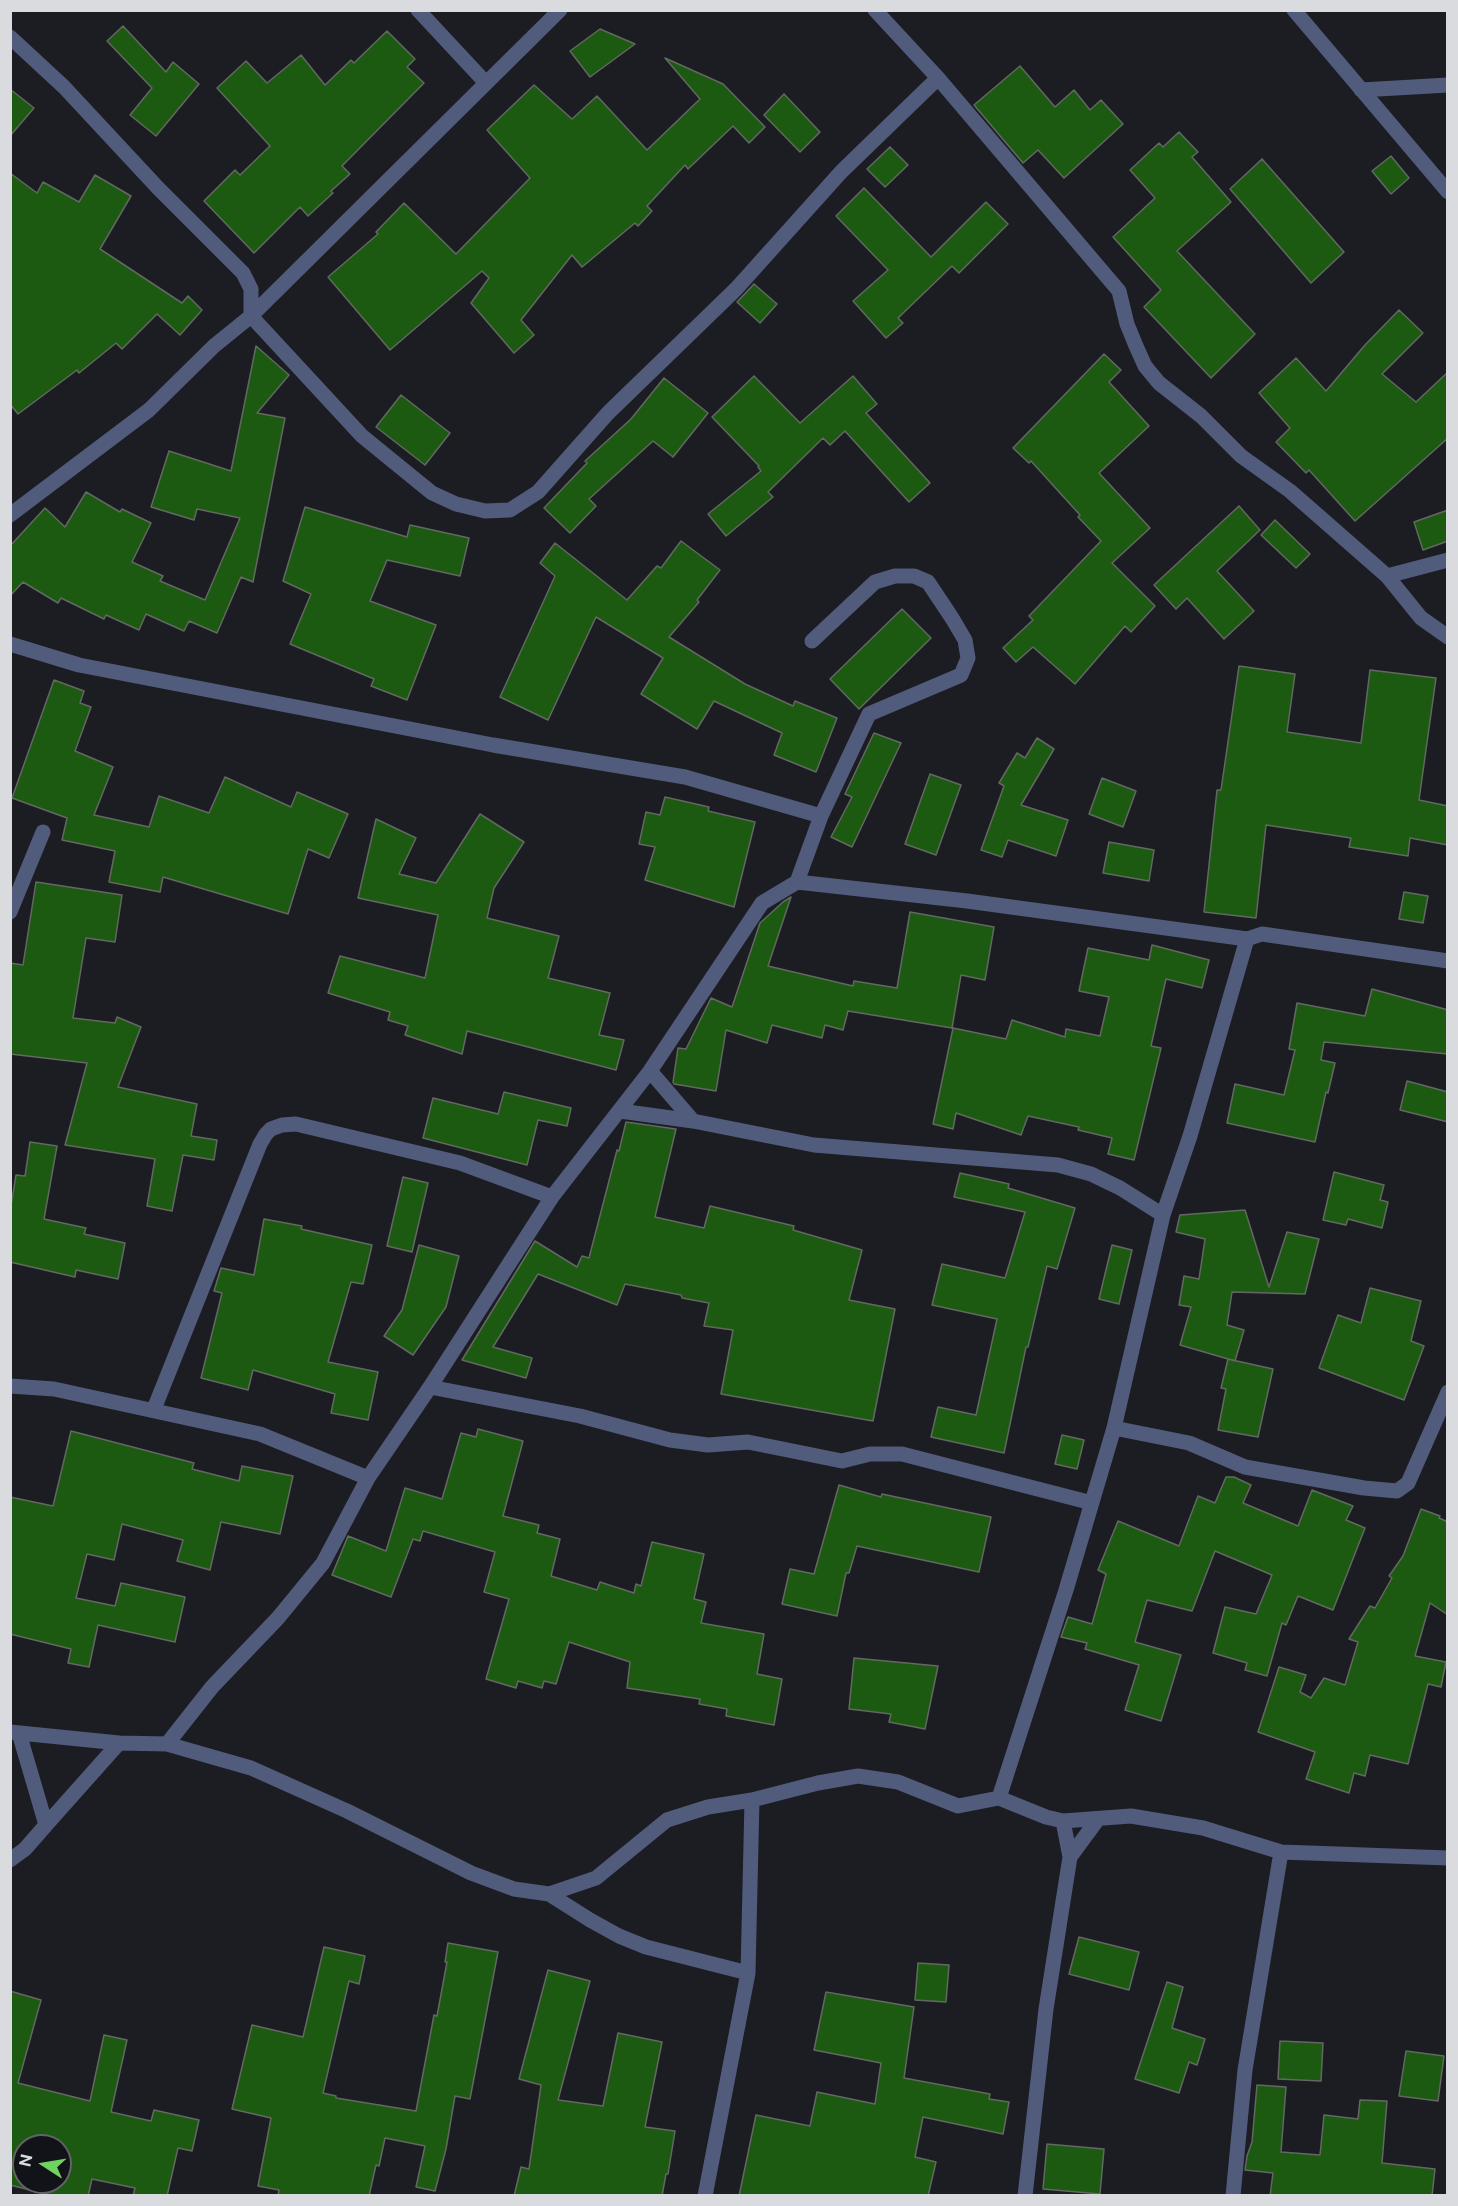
<!DOCTYPE html>
<style>
body{margin:0}
#map{position:relative;width:1458px;height:2206px;overflow:hidden;background:#1b1d22;font-family:"Public Sans",sans-serif}
canvas{display:block}
.frame{position:absolute;inset:0;border:12px solid #dadbde;pointer-events:none}
.north{position:absolute;left:12px;top:2134px;width:60px;height:60px;box-sizing:border-box;background:#121318;border:2px solid #626367;border-radius:50%;rotate:282deg;font-size:16px;font-weight:700;line-height:24px;text-align:center;color:#dadbde}
.north::after{content:'';display:block;margin:auto;width:21px;height:27px;background:#70d35f;clip-path:polygon(50% 0,100% 100%,50% 72%,0 100%)}
</style>
<div id="map">
<canvas width="1458" height="2206"></canvas>
<div class="frame"></div>
<div class="north">N</div>
</div>
<script>
const ctx = document.querySelector('canvas').getContext('2d');
ctx.lineJoin = 'round';
function paint(path, color) {
  ctx.fillStyle = color;
  ctx.fill(path, 'evenodd');
}
function poly(rows) {
  const path = new Path2D();
  for (const r of rows) {
    path.moveTo(r[0], r[1]);
    for (let i = 2; i < r.length; i += 2) path.lineTo(r[i], r[i + 1]);
  }
  return path;
}
function trace(path, color, width, dash) {
  ctx.strokeStyle = color;
  ctx.lineWidth = width;
  ctx.lineCap = dash ? 'butt' : 'round';
  ctx.setLineDash(dash || []);
  ctx.stroke(path);
}
const building = poly([
 [123,26,166,72,173,62,199,84,156,136,130,115,152,88,107,41,123,26],
 [600,29,635,44,590,77,570,51,600,29],
 [387,31,415,59,407,67,424,83,342,166,350,174,331,191,333,193,308,216,300,207,254,253,204,201,235,170,240,175,270,146,217,88,246,61,267,83,301,55,325,85,351,60,354,63,387,31],
 [665,58,723,84,765,127,749,143,733,126,688,169,685,165,647,206,652,211,638,226,635,223,582,267,572,255,521,320,534,335,514,353,471,303,489,278,482,271,390,350,328,277,378,234,376,232,404,203,456,254,530,178,487,130,534,85,572,119,597,96,647,150,700,99,665,58],
 [1020,66,1055,107,1074,90,1090,110,1101,100,1123,124,1064,178,1038,150,1023,163,974,105,1020,66],
 [10,89,34,108,10,136,10,89],
 [784,94,820,132,800,152,764,115,784,94],
 [1179,132,1198,152,1192,157,1231,202,1177,251,1255,334,1211,378,1144,307,1161,290,1113,237,1155,198,1130,170,1159,143,1163,147,1179,132],
 [890,147,908,165,885,187,867,169,890,147],
 [1391,156,1409,178,1391,194,1372,171,1391,156],
 [1262,159,1344,252,1311,283,1230,189,1262,159],
 [10,173,37,193,43,182,79,202,95,175,131,196,100,249,182,303,188,296,202,310,180,335,157,314,122,349,116,343,79,373,77,370,18,414,10,404,10,173],
 [864,188,931,257,986,202,1008,224,959,273,952,266,898,318,903,323,886,338,853,301,888,270,836,216,864,188],
 [754,284,777,304,760,323,737,302,754,284],
 [1399,310,1423,333,1382,374,1416,402,1448,372,1448,438,1355,521,1309,470,1306,473,1276,442,1290,428,1259,393,1296,358,1326,391,1365,345,1399,310],
 [256,346,289,375,257,413,285,418,253,582,241,577,217,633,189,621,184,631,146,614,139,630,106,615,104,619,61,598,58,603,23,582,10,596,10,546,45,508,65,527,86,492,120,512,122,509,151,523,132,562,163,576,160,581,205,600,240,518,197,509,194,520,151,507,169,451,231,471,256,346],
 [1104,354,1121,370,1109,382,1149,426,1099,473,1150,528,1112,563,1155,606,1131,632,1125,626,1075,684,1033,647,1016,662,1003,648,1033,620,1029,616,1101,541,1078,517,1080,515,1031,461,1029,463,1013,448,1104,354],
 [754,376,800,423,853,376,877,404,866,413,930,483,909,502,845,431,830,445,823,438,768,492,773,497,726,536,708,514,761,471,758,467,759,466,712,417,754,376],
 [664,378,708,413,673,457,653,441,589,499,596,506,570,533,544,508,587,463,585,461,631,419,664,378],
 [401,395,450,433,425,465,376,427,401,395],
 [1239,506,1260,530,1217,571,1254,611,1224,639,1187,598,1176,609,1154,585,1239,506],
 [305,507,407,537,410,525,469,538,460,576,387,560,370,601,436,625,407,700,371,686,374,679,290,644,311,594,283,581,305,507],
 [1448,510,1448,541,1423,550,1414,522,1448,510],
 [1275,520,1310,554,1296,568,1261,535,1275,520],
 [681,541,720,570,697,600,699,602,669,637,745,684,793,706,795,701,837,718,816,772,774,755,782,733,714,701,697,729,641,694,663,658,596,617,548,720,500,697,555,576,540,563,555,543,627,600,657,566,661,568,681,541],
 [902,609,931,638,859,709,830,679,902,609],
 [1239,666,1295,674,1287,732,1361,743,1370,670,1436,678,1419,800,1448,806,1448,845,1410,838,1408,856,1349,847,1351,838,1266,825,1256,918,1204,912,1217,790,1221,790,1239,666],
 [54,680,84,691,80,703,91,707,75,751,113,767,94,815,149,827,159,796,209,813,225,777,291,807,297,792,348,814,329,858,308,849,288,914,163,877,160,892,109,882,115,851,62,840,67,818,12,798,54,680],
 [874,733,901,743,852,847,831,837,852,797,845,794,874,733],
 [1037,738,1054,749,1021,805,1068,820,1056,856,1008,840,1002,857,981,850,1004,786,999,783,1017,753,1025,758,1037,738],
 [930,774,961,785,936,855,905,844,930,774],
 [1102,778,1136,791,1123,827,1089,814,1102,778],
 [665,797,709,807,708,811,755,822,734,907,645,880,655,847,639,844,646,812,660,815,665,797],
 [480,814,524,842,494,888,487,918,559,936,548,978,610,993,599,1035,624,1040,616,1070,467,1031,462,1054,405,1035,408,1026,388,1020,390,1012,328,993,340,956,425,978,438,915,358,898,376,819,416,838,399,874,436,883,480,814],
 [1109,842,1154,850,1149,881,1103,873,1109,842],
 [36,882,122,895,115,942,86,938,73,1018,115,1023,117,1017,141,1027,118,1087,197,1104,191,1136,217,1140,214,1160,183,1155,172,1211,147,1206,155,1159,65,1145,87,1063,10,1054,10,963,23,965,36,882],
 [1404,892,1428,896,1423,923,1399,919,1404,892],
 [791,897,768,966,853,986,854,981,897,988,910,912,994,927,985,980,961,975,952,1028,848,1011,843,1030,825,1025,822,1038,772,1025,767,1043,726,1030,716,1091,674,1084,673,1082,678,1048,686,1049,711,998,732,1007,760,923,783,902,791,897],
 [1152,945,1209,960,1202,988,1166,979,1151,1046,1161,1048,1134,1160,1108,1154,1112,1138,1078,1130,1079,1127,1028,1116,1021,1135,956,1113,953,1129,933,1124,953,1028,1006,1039,1012,1020,1065,1037,1066,1029,1100,1036,1109,997,1079,991,1088,948,1149,960,1152,945],
 [1372,989,1448,1010,1448,1054,1324,1042,1321,1060,1335,1063,1328,1093,1326,1092,1315,1142,1227,1123,1235,1084,1284,1095,1295,1050,1289,1049,1297,1003,1365,1016,1372,989],
 [1407,1081,1448,1092,1448,1122,1400,1110,1407,1081],
 [504,1092,571,1108,567,1126,538,1120,527,1165,423,1138,433,1098,498,1114,504,1092],
 [626,1122,676,1129,655,1217,704,1228,710,1206,794,1226,793,1230,862,1250,849,1300,895,1309,873,1421,721,1394,733,1330,704,1326,709,1303,682,1298,681,1295,625,1284,617,1305,538,1274,493,1347,532,1358,526,1378,462,1360,535,1241,577,1267,582,1256,589,1258,617,1150,619,1151,626,1122],
 [30,1142,57,1146,44,1219,86,1228,84,1234,125,1243,118,1279,76,1270,75,1277,10,1262,10,1212,16,1175,25,1176,30,1142],
 [1334,1172,1384,1185,1380,1200,1388,1202,1382,1228,1348,1219,1346,1225,1323,1220,1334,1172],
 [960,1173,1009,1184,1008,1188,1075,1208,1057,1269,1047,1266,1028,1347,1026,1347,1004,1453,931,1437,938,1407,976,1415,997,1319,932,1305,942,1264,1005,1278,1025,1212,954,1197,960,1173],
 [403,1177,428,1183,412,1252,387,1246,403,1177],
 [1245,1210,1269,1287,1287,1232,1319,1239,1305,1294,1232,1292,1227,1325,1244,1330,1235,1361,1180,1345,1191,1307,1179,1305,1184,1276,1199,1279,1205,1239,1176,1232,1180,1215,1245,1210],
 [264,1219,302,1226,301,1229,372,1245,363,1284,351,1282,328,1362,378,1372,368,1420,331,1413,335,1394,253,1370,248,1390,201,1378,222,1293,214,1291,221,1268,254,1275,264,1219],
 [419,1245,459,1256,446,1307,413,1355,384,1336,402,1310,419,1245],
 [1112,1245,1132,1250,1119,1304,1099,1299,1112,1245],
 [1370,1288,1421,1301,1411,1341,1424,1346,1404,1400,1319,1368,1338,1315,1361,1323,1370,1288],
 [1228,1359,1273,1369,1258,1437,1218,1430,1226,1389,1221,1388,1228,1359],
 [478,1429,523,1441,503,1516,539,1525,537,1533,560,1539,551,1576,597,1590,600,1582,634,1593,636,1584,641,1586,652,1542,704,1554,694,1599,706,1602,701,1623,764,1634,757,1674,782,1679,774,1725,726,1716,727,1709,699,1704,700,1699,627,1688,630,1662,569,1642,556,1684,544,1681,542,1688,518,1681,516,1688,486,1679,509,1599,484,1592,495,1552,423,1531,420,1541,413,1539,391,1597,332,1575,348,1536,386,1551,405,1488,442,1499,461,1433,476,1437,478,1429],
 [71,1431,194,1463,192,1469,239,1481,242,1466,293,1476,280,1534,221,1522,210,1570,177,1561,183,1540,122,1524,114,1560,87,1554,76,1598,115,1606,121,1583,185,1597,175,1642,98,1625,89,1667,68,1663,71,1649,10,1634,10,1497,53,1506,71,1431],
 [1062,1435,1084,1440,1077,1469,1055,1464,1062,1435],
 [1226,1477,1234,1477,1251,1485,1243,1503,1298,1526,1312,1490,1353,1506,1346,1520,1365,1528,1333,1610,1298,1596,1286,1625,1282,1623,1267,1676,1245,1670,1247,1663,1213,1653,1225,1607,1256,1614,1272,1575,1215,1551,1192,1611,1147,1600,1135,1642,1181,1655,1161,1721,1125,1710,1139,1665,1085,1649,1087,1643,1061,1637,1068,1617,1092,1624,1106,1574,1098,1570,1118,1521,1179,1546,1198,1496,1215,1503,1226,1477],
 [839,1485,881,1497,882,1494,991,1517,979,1572,857,1546,849,1573,846,1573,837,1616,782,1604,790,1569,814,1574,839,1485],
 [1421,1509,1440,1516,1439,1518,1448,1522,1448,1615,1430,1603,1415,1656,1446,1662,1441,1687,1428,1684,1408,1764,1370,1755,1365,1776,1354,1773,1349,1793,1306,1779,1315,1752,1258,1732,1279,1667,1306,1675,1300,1692,1311,1698,1324,1678,1345,1685,1358,1642,1349,1639,1370,1606,1375,1608,1392,1578,1389,1576,1403,1556,1421,1509],
 [854,1658,938,1666,925,1729,889,1722,891,1714,849,1709,854,1658],
 [1079,1937,1139,1952,1129,1990,1069,1974,1079,1937],
 [448,1943,498,1952,470,2099,455,2096,446,2149,435,2191,416,2187,425,2146,385,2138,379,2166,376,2165,369,2196,278,2196,279,2190,258,2186,271,2118,232,2109,252,2025,303,2037,324,1947,365,1956,359,1984,349,1981,323,2093,336,2096,336,2098,416,2111,434,2015,437,2016,447,1962,445,1962,448,1943],
 [918,1963,949,1965,946,2002,915,2000,918,1963],
 [548,1970,590,1981,558,2100,603,2106,618,2033,662,2042,645,2127,675,2131,668,2174,666,2174,662,2196,514,2196,521,2167,529,2169,541,2085,519,2079,548,1970],
 [1167,1982,1183,1987,1172,2028,1205,2039,1197,2065,1189,2062,1179,2093,1135,2079,1167,1982],
 [10,1991,41,2000,18,2083,90,2101,104,2035,127,2040,111,2112,151,2121,154,2110,199,2120,192,2151,178,2148,167,2196,133,2196,135,2188,92,2179,88,2196,54,2196,10,2185,10,1991],
 [24,2146,60,2146,60,2182,24,2182,24,2146],
 [826,1992,914,2007,904,2078,990,2094,989,2099,1009,2102,1003,2134,923,2117,915,2157,936,2162,928,2196,739,2196,756,2115,810,2126,817,2092,875,2104,881,2063,814,2050,826,1992],
 [1280,2041,1323,2043,1321,2081,1278,2079,1280,2041],
 [1406,2051,1444,2056,1438,2101,1399,2096,1406,2051],
 [1257,2085,1286,2087,1281,2152,1320,2155,1324,2115,1358,2119,1360,2100,1387,2101,1382,2163,1435,2169,1432,2196,1270,2196,1273,2173,1245,2170,1247,2156,1252,2142,1257,2085],
 [1047,2144,1104,2149,1100,2194,1043,2189,1047,2144]
]);
const minor = poly([
 [418,10,486,83],
 [875,10,938,78,1119,291,1127,324,1136,346,1145,366,1159,383,1201,416,1241,456,1290,491,1387,576,1448,560],
 [1294,10,1448,192],
 [10,37,64,87,158,188,243,273,251,289,251,316,362,436,432,493,456,504,485,511,510,510,538,492,608,413,736,289,841,172,938,78],
 [1361,90,1448,85],
 [10,515,149,410,214,346,251,316,560,10],
 [1387,576,1421,618,1448,637],
 [10,644,79,665,493,745,685,777,821,816],
 [797,882,967,901,1247,939],
 [10,912,43,832],
 [650,1071,693,1121],
 [620,1111,693,1121,814,1145,1058,1165,1091,1174,1120,1188,1163,1215],
 [10,1386,54,1389,260,1434,368,1478],
 [430,1387,580,1416,670,1440,708,1445,748,1442,842,1461,870,1454,902,1454,1092,1503],
 [154,1409,260,1144,266,1134,271,1129,282,1125,296,1124,460,1163,552,1197],
 [1114,1428,1189,1443,1245,1467,1364,1488,1397,1491,1408,1483,1448,1392],
 [10,1732,119,1743,167,1744,251,1768,347,1811,471,1873,514,1889,549,1894,596,1878,667,1820,708,1807,752,1800,818,1783,858,1776,898,1782,958,1806,999,1798,1046,1817,1063,1821,1131,1816,1203,1828,1281,1852,1448,1858],
 [167,1744,212,1687,278,1618,323,1563,368,1478,430,1387,552,1197,650,1071,762,903,797,882,821,816,869,714,961,675,968,658,965,640,952,618,928,582,914,576,895,576,875,582,812,641],
 [999,1798,1066,1590,1114,1428,1163,1215,1190,1136,1247,939,1262,934,1448,961],
 [46,1825,119,1743],
 [1070,1857,1098,1819],
 [10,1860,25,1849,46,1825,19,1733],
 [549,1894,590,1920,619,1936,646,1947,748,1973],
 [705,2196,748,1973,752,1800],
 [1025,2196,1046,2009,1070,1857,1063,1821],
 [1233,2196,1245,2070,1281,1852]
]);
paint(building, '#1c5a11');
trace(building, '#636862', 1.5);
trace(minor, '#515b7c', 15);
</script>
